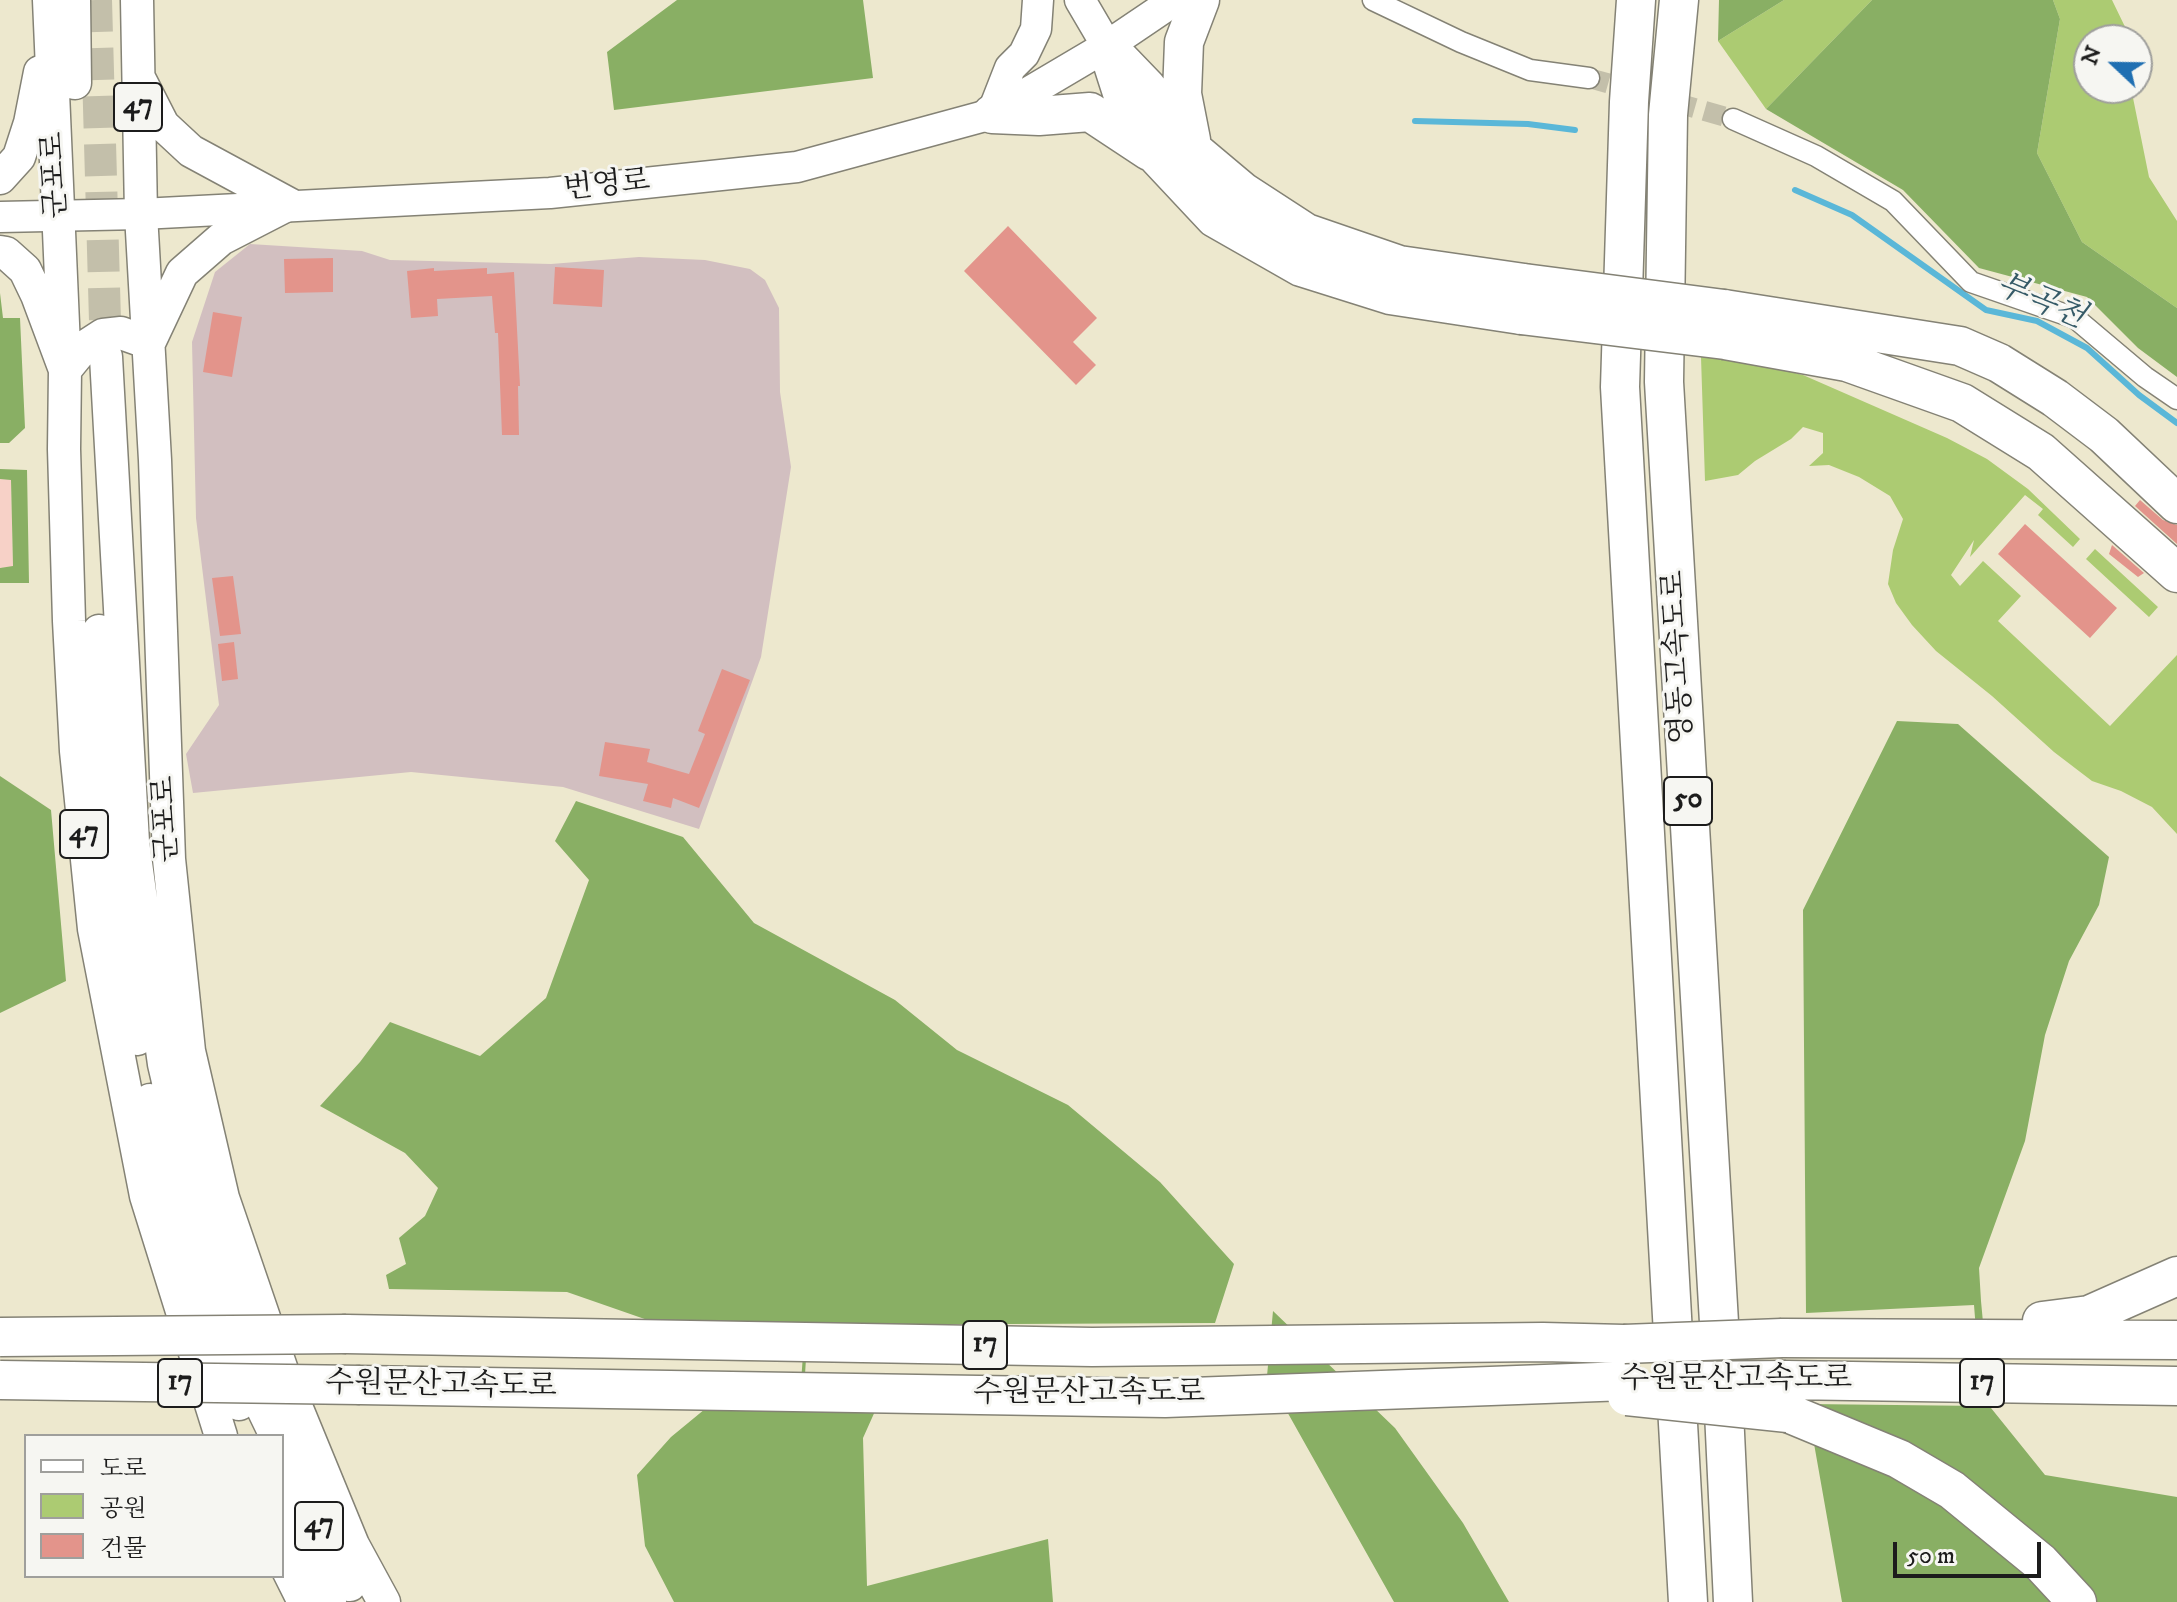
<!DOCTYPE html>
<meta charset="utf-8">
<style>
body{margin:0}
#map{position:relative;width:2177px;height:1602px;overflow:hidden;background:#ede8ce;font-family:"IM FELL DW Pica","Noto Serif KR",serif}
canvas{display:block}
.legend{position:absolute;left:24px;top:1434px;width:260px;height:144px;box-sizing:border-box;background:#f6f6f2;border:2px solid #9f9f9c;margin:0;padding:10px 14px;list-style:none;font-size:24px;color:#1c1c1c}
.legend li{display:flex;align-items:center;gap:16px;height:40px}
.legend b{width:40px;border:2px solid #9f9f9c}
.north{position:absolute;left:2073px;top:24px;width:80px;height:80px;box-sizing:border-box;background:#f6f6f2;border:2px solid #9f9f9c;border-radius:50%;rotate:292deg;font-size:22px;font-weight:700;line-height:32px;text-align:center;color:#1c1c1c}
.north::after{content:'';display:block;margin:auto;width:28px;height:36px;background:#1f6fb2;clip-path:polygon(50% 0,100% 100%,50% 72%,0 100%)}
.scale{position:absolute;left:1893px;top:1542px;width:148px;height:36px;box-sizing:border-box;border:4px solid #1c1c1c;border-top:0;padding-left:10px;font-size:24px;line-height:28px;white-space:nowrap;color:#1c1c1c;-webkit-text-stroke:6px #f6f6f2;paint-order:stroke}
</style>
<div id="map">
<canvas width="2177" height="1602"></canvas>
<ul class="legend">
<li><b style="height:10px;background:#fff"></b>도로</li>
<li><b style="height:22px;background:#accb72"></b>공원</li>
<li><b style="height:22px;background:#e3948b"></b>건물</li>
</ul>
<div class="north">N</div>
<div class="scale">50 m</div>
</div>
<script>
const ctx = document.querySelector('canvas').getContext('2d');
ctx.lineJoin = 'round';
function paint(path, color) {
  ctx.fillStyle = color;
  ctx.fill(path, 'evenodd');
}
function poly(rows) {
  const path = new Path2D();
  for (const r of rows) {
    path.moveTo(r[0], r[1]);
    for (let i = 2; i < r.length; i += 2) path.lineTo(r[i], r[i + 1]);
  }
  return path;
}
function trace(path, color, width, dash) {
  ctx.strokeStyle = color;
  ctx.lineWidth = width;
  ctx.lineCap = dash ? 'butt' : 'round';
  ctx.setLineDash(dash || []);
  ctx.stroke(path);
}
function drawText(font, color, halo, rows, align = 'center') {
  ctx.font = font + ' "IM FELL DW Pica","Noto Serif KR",serif';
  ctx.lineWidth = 6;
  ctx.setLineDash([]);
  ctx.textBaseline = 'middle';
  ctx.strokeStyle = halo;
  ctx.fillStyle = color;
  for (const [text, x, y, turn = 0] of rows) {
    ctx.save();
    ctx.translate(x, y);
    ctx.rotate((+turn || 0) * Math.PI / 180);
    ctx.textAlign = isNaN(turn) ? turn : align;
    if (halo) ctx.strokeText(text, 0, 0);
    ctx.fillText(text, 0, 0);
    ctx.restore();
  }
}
const built = poly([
 [0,461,0,479,11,479,13,567,0,568]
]);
const industrial = poly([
 [250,244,362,251,390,260,551,264,639,257,705,260,750,269,765,280,779,308,780,392,791,467,761,657,699,829,563,787,411,772,193,793,186,754,219,705,196,518,192,342,215,272]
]);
const green = poly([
 [1784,0,1872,0,1766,109,1718,41],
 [2053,0,2112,0,2128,33,2128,40,2089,40,2089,88,2131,88,2149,177,2177,221,2177,308,2082,242,2037,153,2060,19],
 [1701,357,1737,359,1803,375,1947,438,1987,459,2028,489,2080,539,2073,547,2038,515,2043,509,2025,495,1970,557,1974,540,1951,575,1960,586,1983,561,2021,596,1998,621,2110,726,2177,655,2177,834,2152,807,2121,791,2092,781,2054,752,1992,696,1936,651,1912,625,1896,603,1888,584,1893,550,1903,519,1890,496,1859,477,1829,465,1809,466,1823,453,1823,433,1803,427,1791,439,1755,461,1738,475,1705,481],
 [2095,549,2158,607,2149,617,2086,559]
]);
const forest = poly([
 [677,0,863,0,873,78,614,110,607,52],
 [1719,0,1784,0,1718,41],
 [1872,0,2053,0,2060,19,2037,153,2082,242,2177,308,2177,377,2138,348,2087,297,1979,268,1903,190,1766,109],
 [0,293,3,318,20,318,25,428,9,443,0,443],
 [0,469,27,470,29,583,0,583,0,568,13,566,11,480,0,479],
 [1897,721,1958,724,2109,857,2099,905,2069,961,2045,1035,2025,1141,1979,1268,1981,1301,1991,1408,2045,1475,2177,1497,2177,1602,1842,1602,1807,1404,1982,1406,1974,1305,1806,1313,1803,910],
 [0,776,51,810,66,981,0,1013],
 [576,801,683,837,754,923,895,1000,957,1050,1068,1105,1160,1182,1234,1264,1215,1323,808,1325,803,1408,876,1409,863,1438,867,1586,1048,1539,1053,1602,674,1602,645,1546,637,1475,671,1437,705,1409,799,1410,805,1327,659,1324,567,1292,389,1289,386,1275,406,1264,399,1238,425,1216,438,1188,405,1153,320,1106,360,1062,390,1022,480,1056,546,998,589,880,555,841],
 [1273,1311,1395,1428,1463,1523,1509,1602,1394,1602,1267,1376]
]);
const stream = poly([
 [1415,121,1528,124,1575,130],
 [1795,190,1852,215,1986,310,2037,321,2087,348,2139,395,2177,423]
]);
const building = poly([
 [1008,226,1097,318,1073,342,1096,365,1076,385,964,271],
 [333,258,333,292,285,293,284,259],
 [555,267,604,270,602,307,553,304],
 [434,268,434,271,487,268,487,274,514,272,520,386,518,386,519,435,502,435,498,333,495,333,492,296,437,299,438,316,411,318,407,271],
 [213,312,242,317,232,377,203,372],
 [2140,500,2163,520,2177,525,2177,544,2135,506],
 [2025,524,2117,608,2090,638,1998,554],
 [2112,545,2144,573,2138,577,2109,554],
 [233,576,241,634,220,636,212,578],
 [234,642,238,679,222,681,218,644],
 [722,669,750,680,699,808,673,798,671,808,643,801,648,784,599,776,605,742,650,749,647,762,689,774,705,734,698,731]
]);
const streetTunnel = poly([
 [1589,78,1733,119]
]);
const primaryTunnel = poly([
 [96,0,106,357]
]);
const street = poly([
 [1373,0,1461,42,1530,70,1589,78],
 [1733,119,1816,156,1893,201,1971,282,2075,318,2145,377,2177,399]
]);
const secondary = poly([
 [1080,0,1107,46],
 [992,114,1010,68,1024,54,1036,29,1038,0],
 [0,217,141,214,550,193,797,167,992,114,1107,46,1175,0]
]);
const primary = poly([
 [49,0,65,370,64,449,69,621,76,751,94,929,146,1196,221,1436],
 [74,0,75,83],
 [137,0,141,214,155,460,169,859,189,1051,223,1198,286,1382,353,1545,384,1602],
 [140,80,163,125,191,151,289,204],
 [0,178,19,157,30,123,40,72],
 [0,252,6,253,25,270,37,295,65,370,83,348,103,335,121,333,149,343,182,273,221,239,289,204],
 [106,357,133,842,164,1064,199,1214,262,1407,276,1436],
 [99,631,111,871,137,1039],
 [150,1100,165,1169,207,1316,239,1404],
 [282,1449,350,1585],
 [282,1504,330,1602],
 [282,1558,304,1602]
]);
const highway = poly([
 [1636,0,1629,102,1620,387,1688,1602],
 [1679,0,1668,115,1664,382,1723,1391,1733,1602],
 [1107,46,1123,96,1156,155,1215,218,1301,267,1390,295,1521,315],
 [1120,60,1147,88,1193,150,1243,192,1306,233,1399,265,1524,283],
 [992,114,1039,116,1090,112,1149,151],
 [1191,140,1182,94,1184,42,1200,0],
 [1724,309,1960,346,1999,363,2055,398,2104,435,2177,504],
 [1725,340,1847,362,1962,403,2041,452,2177,573],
 [2042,1321,2089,1315,2177,1276],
 [346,1334,1092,1347,1543,1342,1624,1344],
 [1782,1338,2177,1340],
 [1786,1380,2177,1386],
 [360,1385,1165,1398,1626,1381],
 [1788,1413,1899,1459,1952,1490,2040,1562,2077,1602]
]);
const highwayBridge = poly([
 [1524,283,1724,309],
 [1521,315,1725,340],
 [0,1337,346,1334],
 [1624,1344,1782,1338],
 [0,1380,360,1385],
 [1681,1381,1786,1380],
 [1627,1396,1788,1413]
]);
const shields = [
 [138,107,48],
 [1688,801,48],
 [84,834,48],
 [985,1345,44],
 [180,1383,44],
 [1982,1383,44],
 [319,1526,48]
];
const shieldNames = [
 ["47",138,107],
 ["50",1688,801],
 ["47",84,834],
 ["17",985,1345],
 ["17",180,1383],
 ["17",1982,1383],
 ["47",319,1526]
];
const streetNames = [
 ["군포로",57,175,-93],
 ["번영로",607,187,-6],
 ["영동고속도로",1680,657,-93],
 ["군포로",168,819,-93],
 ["수원문산고속도로",1736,1381],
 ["수원문산고속도로",441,1387,1],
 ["수원문산고속도로",1089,1395]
];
const waterNames = [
 ["부곡천",2040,303,23]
];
paint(built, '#f7d1c7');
paint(industrial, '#d2bfc0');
paint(green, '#accb72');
paint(forest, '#89af64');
trace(stream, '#5ab7d8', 6);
paint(building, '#e3948b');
trace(streetTunnel, '#c3bfaa', 20, [20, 10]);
trace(primaryTunnel, '#c3bfaa', 32, [32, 16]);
trace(street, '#848275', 23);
trace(secondary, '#848275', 33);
trace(primary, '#848275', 35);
trace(highway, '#848275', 41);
trace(street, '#fff', 20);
trace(secondary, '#fff', 30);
trace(primary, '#fff', 32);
trace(highway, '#fff', 38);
trace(highwayBridge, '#848275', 41, []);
trace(highwayBridge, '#fff', 38);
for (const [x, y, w] of shields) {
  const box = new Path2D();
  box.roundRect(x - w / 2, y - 24, w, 48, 6);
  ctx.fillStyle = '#f6f6f2';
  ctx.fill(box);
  trace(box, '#1c1c1c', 2);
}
drawText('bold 28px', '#1c1c1c', null, shieldNames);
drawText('30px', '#1c1c1c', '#f6f6f2', streetNames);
drawText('italic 32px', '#355a67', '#f6f6f2', waterNames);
</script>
